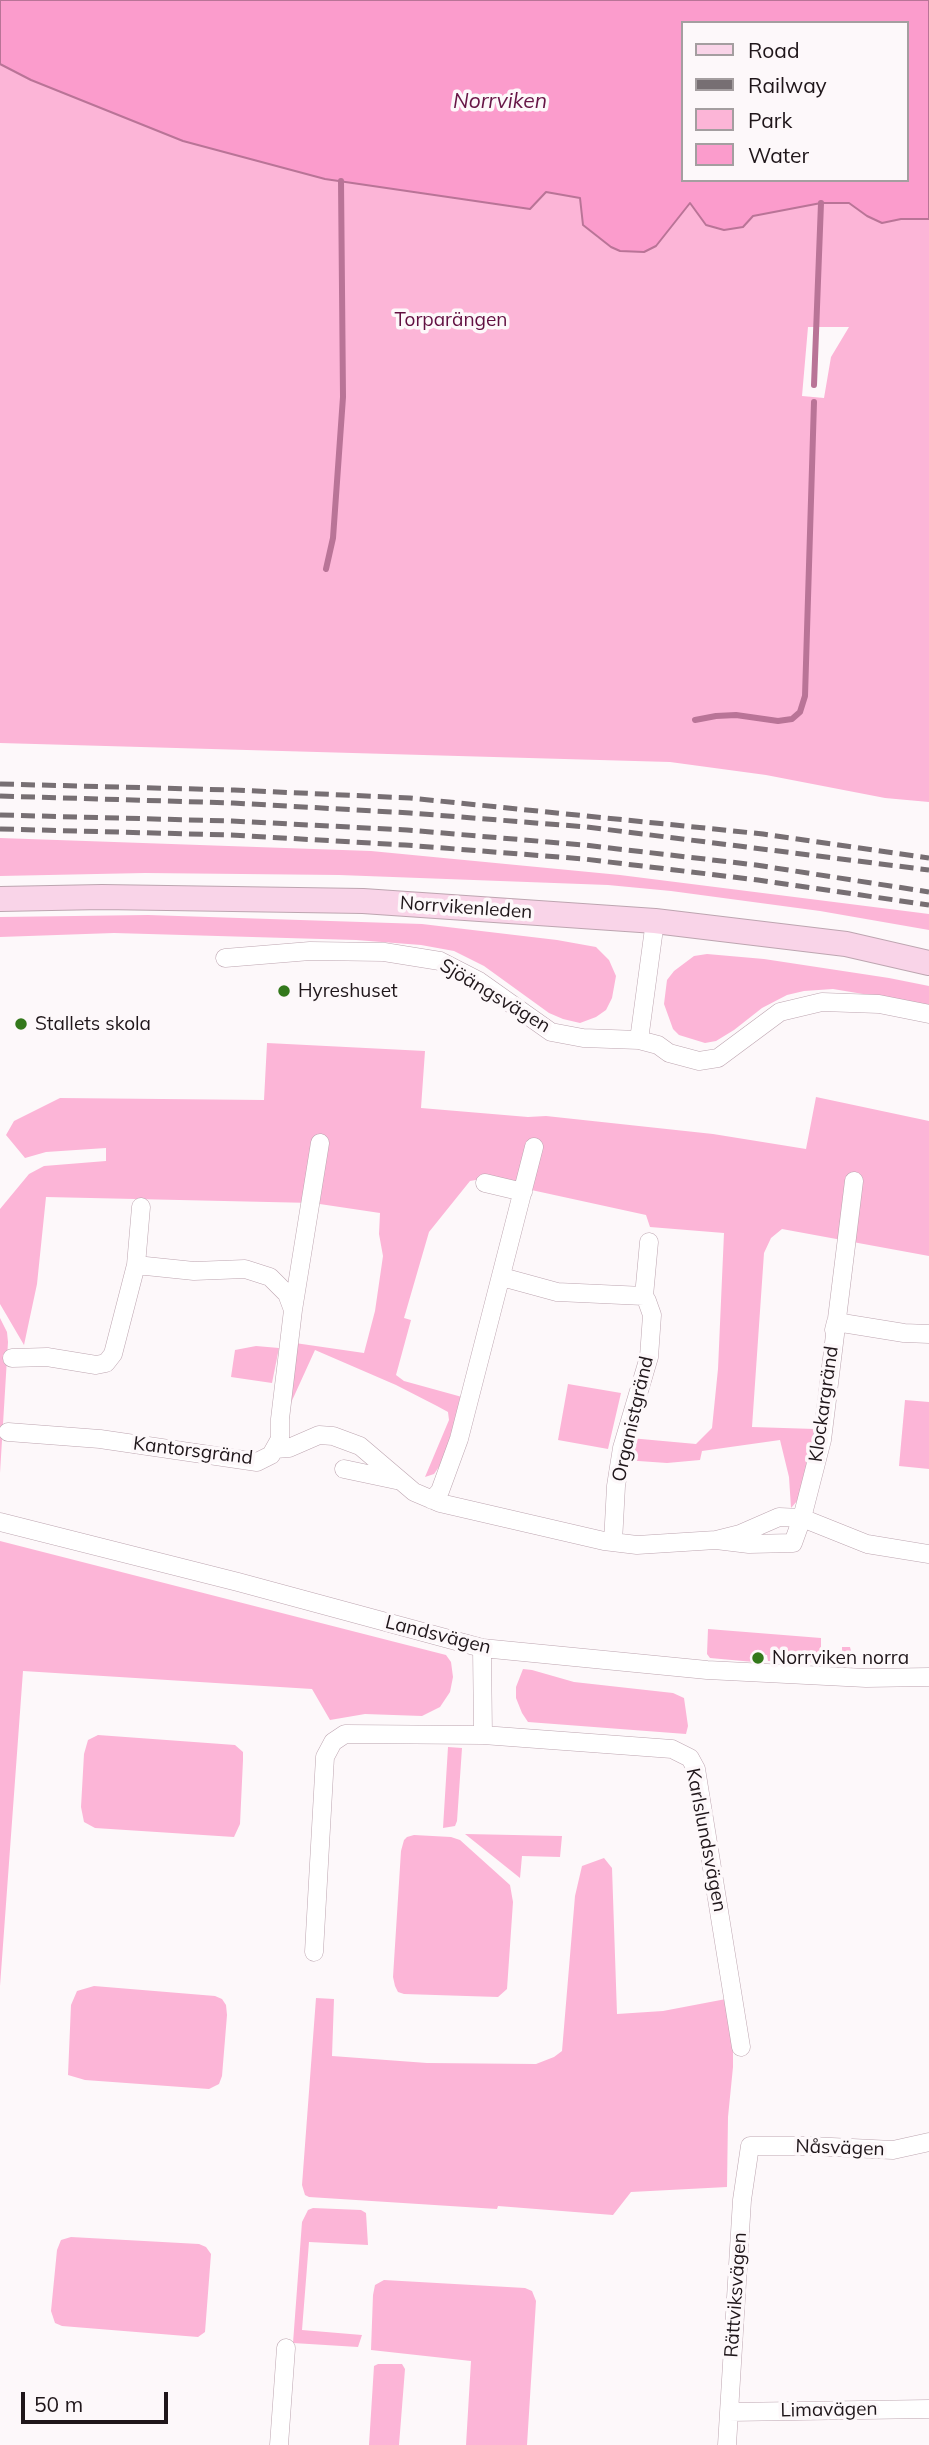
<!DOCTYPE html>
<meta charset="utf-8">
<style>
body{margin:0}
#map{position:relative;width:929px;height:2445px;overflow:hidden;background:#fdf8fa;font-family:Mulish,sans-serif}
canvas{display:block}
.legend{position:absolute;left:681px;top:21px;width:228px;height:161px;box-sizing:border-box;background:#fdf8fa;border:2px solid #a49ea0;margin:0;padding:9px 12px;list-style:none;font-size:21px;color:#1f161a}
.legend li{display:flex;align-items:center;gap:14px;height:35px}
.legend b{width:35px;border:2px solid #a49ea0}
.scale{position:absolute;left:21px;top:2392px;width:147px;height:32px;box-sizing:border-box;border:4px solid #1f161a;border-top:0;padding-left:9px;font-size:21px;line-height:24px;white-space:nowrap;color:#1f161a;-webkit-text-stroke:5px #fdf8fa;paint-order:stroke}
</style>
<div id="map">
<canvas width="929" height="2445"></canvas>
<ul class="legend">
<li><b style="height:9px;background:#f9d4e8"></b>Road</li>
<li><b style="height:9px;background:#776f73"></b>Railway</li>
<li><b style="height:19px;background:#fcb5d7"></b>Park</li>
<li><b style="height:19px;background:#fb9ccc"></b>Water</li>
</ul>
<div class="scale">50 m</div>
</div>
<script>
const ctx = document.querySelector('canvas').getContext('2d');
ctx.lineJoin = 'round';
function paint(path, color) {
  ctx.fillStyle = color;
  ctx.fill(path, 'evenodd');
}
function poly(rows) {
  const path = new Path2D();
  for (const r of rows) {
    path.moveTo(r[0], r[1]);
    for (let i = 2; i < r.length; i += 2) path.lineTo(r[i], r[i + 1]);
  }
  return path;
}
function trace(path, color, width, dash) {
  ctx.strokeStyle = color;
  ctx.lineWidth = width;
  ctx.lineCap = dash ? 'butt' : 'round';
  ctx.setLineDash(dash || []);
  ctx.stroke(path);
}
function drawText(font, color, halo, rows, align = 'center') {
  ctx.font = font + ' Mulish,sans-serif';
  ctx.lineWidth = 7;
  ctx.setLineDash([]);
  ctx.textBaseline = 'middle';
  ctx.strokeStyle = halo;
  ctx.fillStyle = color;
  for (const [text, x, y, turn = 0] of rows) {
    ctx.save();
    ctx.translate(x, y);
    ctx.rotate((+turn || 0) * Math.PI / 180);
    ctx.textAlign = isNaN(turn) ? turn : align;
    if (halo) ctx.strokeText(text, 0, 0);
    ctx.fillText(text, 0, 0);
    ctx.restore();
  }
}
const green = poly([
 [0,64,31,80,341,181,530,209,546,192,580,198,597,237,620,251,674,222,690,203,753,216,821,203,849,203,867,216,882,223,901,219,929,219,929,802,885,798,766,775,670,762,0,743],
 [808,327,849,327,831,357,824,398,802,396],
 [0,838,371,851,620,875,929,914,929,930,820,911,671,891,608,885,339,875,145,873,0,876],
 [148,915,422,924,557,940,596,947,609,960,616,976,612,998,606,1010,596,1017,580,1023,563,1019,549,1013,484,966,454,951,421,945,356,940,114,933,0,937,0,917],
 [707,954,764,959,889,978,929,986,929,1005,833,989,804,991,787,995,762,1008,734,1030,716,1041,705,1043,679,1035,673,1029,664,1004,667,980,674,971,694,956],
 [267,1043,425,1051,421,1108,528,1117,546,1116,713,1134,806,1149,816,1097,929,1121,929,1256,782,1229,771,1238,764,1253,752,1427,815,1429,798,1500,791,1508,789,1477,780,1440,702,1451,700,1460,667,1463,624,1460,630,1438,696,1444,712,1428,718,1369,724,1233,650,1227,646,1215,481,1179,470,1181,429,1232,404,1318,411,1320,396,1375,404,1381,462,1397,443,1461,434,1474,425,1477,449,1420,448,1412,437,1406,396,1385,315,1350,290,1405,295,1343,364,1353,375,1311,383,1256,379,1234,380,1213,313,1203,46,1197,37,1284,24,1345,0,1304,0,1209,29,1174,44,1166,106,1161,106,1148,46,1152,25,1158,6,1135,14,1121,60,1098,264,1100],
 [0,1318,7,1332,8,1342,0,1473],
 [256,1346,279,1348,272,1383,231,1377,235,1350],
 [568,1384,621,1393,608,1449,558,1440],
 [905,1400,929,1402,929,1469,899,1466],
 [0,1541,446,1655,451,1662,453,1677,450,1692,440,1707,422,1716,365,1714,330,1720,312,1689,23,1671,0,1986],
 [708,1629,821,1638,821,1650,842,1652,842,1647,850,1647,851,1651,846,1662,832,1663,768,1661,767,1655,755,1655,754,1662,710,1658,707,1654],
 [523,1669,532,1670,574,1682,673,1693,684,1698,688,1726,686,1734,528,1722,522,1713,516,1698,516,1687],
 [98,1735,235,1745,243,1752,243,1760,240,1824,234,1837,95,1828,84,1822,81,1807,84,1754,88,1740],
 [448,1747,462,1748,457,1821,455,1826,443,1828],
 [465,1834,562,1836,560,1857,522,1856,520,1878],
 [414,1835,451,1837,460,1840,510,1885,513,1902,507,1989,498,1997,404,1994,398,1992,395,1986,393,1977,401,1851,404,1840,407,1837],
 [604,1858,612,1868,617,2014,663,2011,726,1999,733,2039,733,2067,728,2117,727,2187,631,2192,613,2215,498,2206,497,2209,309,2197,305,2195,302,2185,316,1998,334,1999,332,2056,427,2063,536,2064,554,2057,562,2051,575,1896,582,1866],
 [94,1986,215,1996,222,1999,226,2005,227,2015,222,2076,219,2084,209,2089,85,2080,68,2075,71,2005,77,1991],
 [313,2208,361,2210,366,2213,368,2245,309,2242,302,2330,362,2335,358,2347,293,2343,302,2222,308,2210],
 [71,2237,199,2244,206,2247,211,2254,205,2332,198,2337,62,2326,55,2323,51,2311,57,2250,61,2240],
 [384,2280,525,2288,532,2291,536,2301,527,2445,466,2445,471,2361,371,2350,373,2295,375,2285],
 [378,2364,402,2364,405,2369,399,2445,369,2445,374,2366]
]);
const water = poly([
 [0,0,929,0,929,219,901,219,882,223,867,216,849,203,821,203,753,216,743,227,724,230,706,225,690,203,656,246,644,252,620,251,611,247,583,225,580,198,546,192,530,209,325,179,183,141,31,80,0,64,0,0],
 [682,23,906,23,906,180,682,180,682,23]
]);
const stream = poly([
 [814,385,821,203],
 [326,569,333,538,343,397,341,181],
 [695,720,716,716,736,715,778,721,792,719,800,712,805,696,814,402]
]);
const street = poly([
 [225,958,310,951,384,952,440,961,479,981,551,1032,583,1038,639,1040,658,1045,669,1053,699,1061,718,1058,780,1012,822,1002,879,1004,929,1014],
 [639,1040,655,921],
 [854,1181,822,1440,802,1518,867,1544,929,1554],
 [485,1183,523,1192],
 [136,1265,194,1271,245,1269,270,1277,287,1294,293,1310],
 [502,1277,557,1292,644,1296,647,1301,652,1315,649,1357,622,1448,616,1486,613,1542],
 [644,1296,649,1242],
 [834,1330,836,1322,904,1333,929,1334],
 [12,1358,47,1357,96,1365,106,1363,113,1354,136,1265,141,1207],
 [8,1432,100,1439,257,1462,271,1455,280,1439,280,1419,293,1310,320,1143],
 [275,1449,289,1448,319,1435,333,1436,360,1446,414,1492,440,1503,604,1541,637,1545,716,1540,740,1534,779,1517,802,1518,793,1543,749,1544,716,1540],
 [344,1469,396,1480],
 [432,1500,440,1491,459,1439,534,1147],
 [0,1522,238,1582,482,1648,707,1670,866,1678,929,1677],
 [482,1648,483,1735],
 [314,1952,325,1757,333,1742,345,1734,483,1735,672,1749,690,1758,696,1769,741,2047],
 [729,2412,929,2409],
 [279,2445,286,2348],
 [727,2445,742,2200,750,2146,811,2146,893,2150,929,2142]
]);
const secondary = poly([
 [0,899,102,897,363,901,655,921,846,944,929,963]
]);
const rail = poly([
 [0,784,234,790,410,798,763,834,929,858],
 [0,796,233,803,410,813,587,827,929,870],
 [0,815,232,821,407,830,584,845,756,865,929,892],
 [0,829,231,835,405,845,584,859,758,880,929,905]
]);
const markers = [
 [284,991,7,"#33781b"],
 [21,1024,7,"#33781b"],
 [758,1658,7,"#33781b"]
];
const parkNames = [
 ["Torparängen",451,320]
];
const streetNames = [
 ["Norrvikenleden",466,908,4],
 ["Sjöängsvägen",495,996,31],
 ["Klockargränd",824,1404,-82],
 ["Organistgränd",633,1419,-77],
 ["Kantorsgränd",193,1451,7],
 ["Landsvägen",438,1635,14],
 ["Karlslundsvägen",706,1840,79],
 ["Nåsvägen",840,2148,2],
 ["Rättviksvägen",736,2295,-86],
 ["Limavägen",829,2410,-1]
];
const poiNames = [
 ["Hyreshuset",298,991],
 ["Stallets skola",35,1024],
 ["Norrviken norra",772,1658]
];
const waterNames = [
 ["Norrviken",500,102]
];
paint(green, '#fcb5d7');
paint(water, '#fb9ccc');
trace(water, '#b97497', 2);
trace(stream, '#b97497', 6);
trace(street, '#bda5b0', 19);
trace(secondary, '#bda5b0', 26);
trace(street, '#fff', 18);
trace(secondary, '#f9d4e8', 24);
trace(rail, '#776f73', 5, [14, 7]);
for (const [x, y, r, color] of markers) {
  const dot = new Path2D();
  dot.arc(x, y, r, 0, 2 * Math.PI);
  ctx.fillStyle = color;
  ctx.fill(dot);
  trace(dot, '#fdf8fa', 2.5);
}
drawText('19px', '#610f41', '#fdf8fa', parkNames);
drawText('19px', '#1f161a', '#fdf8fa', streetNames);
drawText('19px', '#1f161a', '#fdf8fa', poiNames, 'left');
drawText('italic 21px', '#671546', '#fdf8fa', waterNames);
</script>
